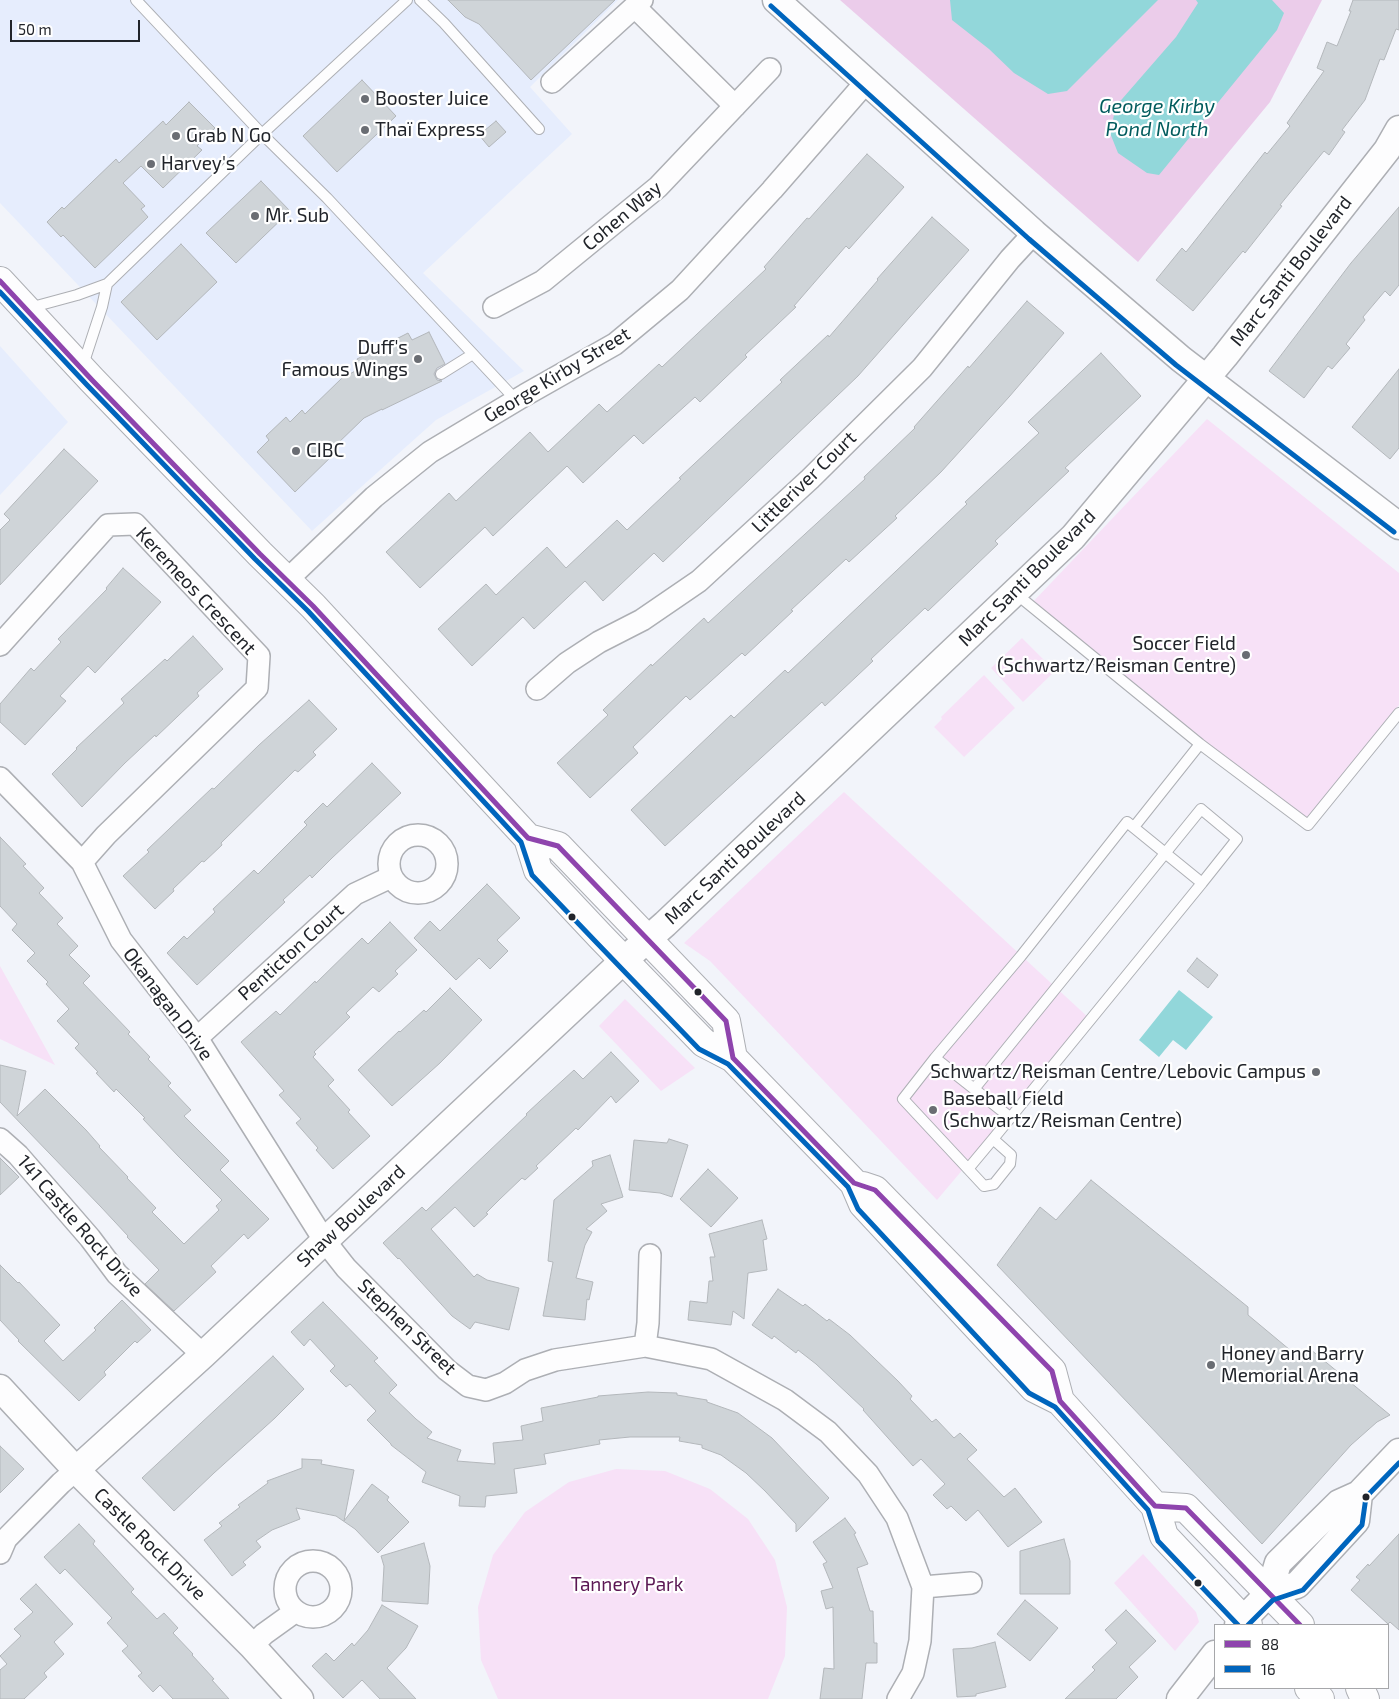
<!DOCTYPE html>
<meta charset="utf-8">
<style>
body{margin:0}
#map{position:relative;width:1399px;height:1699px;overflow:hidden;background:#f2f4fa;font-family:"Exo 2",sans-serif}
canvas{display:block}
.legend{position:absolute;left:1214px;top:1624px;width:175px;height:65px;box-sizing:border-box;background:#fff;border:1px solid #a6a7aa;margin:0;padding:6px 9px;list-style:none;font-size:15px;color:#21242a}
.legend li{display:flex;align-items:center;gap:10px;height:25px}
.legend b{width:25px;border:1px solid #a6a7aa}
.scale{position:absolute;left:10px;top:20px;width:130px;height:22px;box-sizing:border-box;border:2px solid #21242a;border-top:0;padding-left:6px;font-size:15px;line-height:18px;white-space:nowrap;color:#21242a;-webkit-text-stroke:4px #fff;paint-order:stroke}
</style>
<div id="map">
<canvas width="1399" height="1699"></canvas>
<ul class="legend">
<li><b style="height:6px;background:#8e44ad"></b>88</li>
<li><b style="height:6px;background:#0065bd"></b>16</li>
</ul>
<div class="scale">50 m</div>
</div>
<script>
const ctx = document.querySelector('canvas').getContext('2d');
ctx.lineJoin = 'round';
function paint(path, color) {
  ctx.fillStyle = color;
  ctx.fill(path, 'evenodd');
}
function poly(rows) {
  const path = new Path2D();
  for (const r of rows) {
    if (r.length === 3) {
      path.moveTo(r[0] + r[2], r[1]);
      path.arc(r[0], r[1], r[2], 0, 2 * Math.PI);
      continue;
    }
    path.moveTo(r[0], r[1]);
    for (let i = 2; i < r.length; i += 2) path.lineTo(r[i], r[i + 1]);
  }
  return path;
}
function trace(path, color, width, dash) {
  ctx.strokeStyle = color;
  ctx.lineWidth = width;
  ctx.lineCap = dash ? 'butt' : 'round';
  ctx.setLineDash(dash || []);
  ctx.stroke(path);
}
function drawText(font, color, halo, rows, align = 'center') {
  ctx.font = font + ' "Exo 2",sans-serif';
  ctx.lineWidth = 4.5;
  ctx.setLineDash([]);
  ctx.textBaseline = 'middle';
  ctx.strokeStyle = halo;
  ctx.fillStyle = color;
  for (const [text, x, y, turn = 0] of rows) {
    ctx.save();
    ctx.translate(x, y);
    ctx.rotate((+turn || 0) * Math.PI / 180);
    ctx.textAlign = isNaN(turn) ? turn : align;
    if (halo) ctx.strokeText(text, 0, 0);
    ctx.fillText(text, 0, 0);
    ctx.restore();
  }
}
const built = poly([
 [0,0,618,0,530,87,572,134,423,273,524,371,436,420,312,531,0,203],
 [0,346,68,422,0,495]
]);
const green = poly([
 [1207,419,1399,573,1399,705,1305,820,1030,605],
 [1022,638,1055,671,1023,702,991,668],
 [984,675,1015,708,964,757,934,727,942,719,941,717],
 [844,792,1090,1019,937,1200,710,961,684,943],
 [0,966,55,1065,0,1039],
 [625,999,695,1068,661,1091,599,1026],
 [616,1469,665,1471,710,1489,748,1519,775,1560,787,1607,785,1656,768,1699,498,1699,481,1660,478,1607,493,1555,525,1512,569,1482],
 [1143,1554,1196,1612,1199,1622,1175,1651,1114,1583]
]);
const forest = poly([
 [840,0,1322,0,1270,102,1138,262]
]);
const water = poly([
 [950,0,1158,0,1067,91,1048,94,1014,73,989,49,952,20],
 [1196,0,1272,0,1284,13,1277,30,1159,175,1147,173,1118,153,1110,133,1116,106,1176,37,1198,3],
 [1179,990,1213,1017,1186,1050,1173,1040,1159,1057,1139,1040]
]);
const building = poly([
 [448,0,615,0,531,80,479,24,465,17,448,0],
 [1353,0,1399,0,1399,30,1396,29,1384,60,1380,59,1365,100,1342,130,1345,132,1329,155,1324,151,1280,205,1282,206,1245,253,1243,251,1193,311,1156,280,1182,248,1186,252,1265,152,1267,154,1290,126,1287,123,1324,71,1317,68,1327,42,1337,46,1351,11,1349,11,1353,0],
 [362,80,396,116,337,172,303,136,362,80],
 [189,102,215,128,197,146,202,150,163,188,141,166,123,183,145,206,141,209,148,217,95,268,63,235,61,237,47,222,62,207,64,209,116,159,119,163,163,121,166,125,189,102],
 [496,121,506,132,489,147,479,135,496,121],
 [867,154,904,187,849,249,846,246,794,306,796,307,745,355,747,357,700,402,695,397,643,444,634,435,583,483,567,466,493,536,485,527,420,588,386,552,449,493,456,501,530,432,548,452,599,404,607,412,659,364,662,367,766,269,764,267,807,218,809,219,867,154],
 [261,181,290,211,236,263,206,233,261,181],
 [1399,207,1399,285,1390,296,1385,291,1363,317,1365,320,1346,344,1350,348,1332,369,1328,366,1304,398,1269,371,1351,263,1399,207],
 [932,217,969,250,858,376,663,562,654,553,603,601,585,581,534,629,523,617,472,666,438,629,486,584,496,595,547,547,566,568,617,520,627,530,681,479,679,478,782,382,780,380,828,335,829,337,878,280,877,279,932,217],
 [181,244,217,282,157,340,121,302,181,244],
 [1027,301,1064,333,1009,397,941,472,895,516,897,518,849,562,846,559,791,610,793,611,745,656,742,653,690,700,686,696,633,747,638,753,590,798,557,763,608,715,603,710,651,664,652,666,704,618,708,623,865,479,864,477,915,428,914,427,968,366,969,368,1027,301],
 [429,332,445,364,437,368,434,374,437,380,442,381,382,410,382,409,364,418,335,446,338,450,295,492,257,452,269,440,266,436,286,417,290,422,302,410,305,414,342,378,361,368,357,359,408,333,412,340,429,332],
 [1101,353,1141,396,1065,468,1069,471,995,541,998,544,928,611,925,608,871,659,873,661,825,706,822,702,665,846,631,810,731,715,734,718,785,670,788,673,967,504,965,502,1039,433,1028,422,1101,353],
 [1399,369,1399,448,1390,459,1352,427,1399,369],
 [64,449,98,481,0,585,0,530,10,520,4,514,64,449],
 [123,568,161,602,95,673,88,666,60,696,66,701,25,745,0,722,0,704,31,668,34,671,61,642,58,639,107,589,106,588,123,568],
 [193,636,223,669,197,693,199,696,156,737,155,735,125,763,82,807,52,774,77,749,76,748,124,703,121,699,165,659,167,661,193,636],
 [309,700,337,729,313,752,316,755,298,772,295,770,221,843,222,845,204,862,202,861,173,889,174,891,155,909,123,876,149,852,147,850,212,788,214,789,259,745,309,700],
 [372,763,401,793,332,858,312,878,310,875,283,900,285,902,197,985,167,953,184,936,187,939,215,912,213,909,254,870,258,874,307,825,304,822,323,803,327,807,372,763],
 [0,837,26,864,23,866,44,888,39,893,63,918,57,924,78,946,69,955,90,976,83,983,130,1032,128,1034,150,1057,148,1059,171,1083,168,1086,191,1110,184,1116,229,1161,220,1170,269,1219,248,1239,244,1234,211,1266,216,1272,174,1311,145,1284,159,1270,127,1237,128,1236,101,1207,0,1102,0,1065,26,1071,17,1116,45,1089,86,1130,100,1146,99,1147,128,1177,127,1178,156,1208,152,1212,184,1244,219,1210,216,1206,222,1200,178,1156,143,1119,145,1118,116,1089,114,1092,96,1073,98,1072,75,1048,79,1044,57,1021,69,1009,46,984,48,982,27,961,35,953,12,930,17,924,0,906,0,837],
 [487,884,520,918,497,940,508,951,490,969,479,958,456,980,414,938,430,921,440,931,487,884],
 [390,922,417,950,395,971,398,974,379,992,373,987,346,1013,350,1017,314,1052,316,1054,313,1057,334,1080,328,1086,350,1110,348,1112,370,1136,333,1169,316,1150,318,1148,296,1123,301,1119,279,1095,284,1091,241,1042,276,1011,280,1015,315,981,316,983,362,938,368,944,390,922],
 [1197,958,1218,975,1208,988,1187,971,1197,958],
 [450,988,482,1020,440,1063,392,1106,358,1070,399,1031,400,1032,424,1010,426,1012,450,988],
 [611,1052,639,1081,616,1103,611,1096,578,1130,576,1128,536,1166,538,1168,525,1180,522,1178,500,1199,486,1213,488,1214,474,1227,455,1207,431,1229,474,1277,477,1274,487,1280,519,1288,509,1330,475,1322,470,1329,452,1316,399,1258,398,1259,383,1243,422,1207,426,1211,527,1115,526,1114,540,1101,574,1070,583,1079,611,1052],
 [669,1139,688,1145,672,1197,660,1193,629,1190,634,1140,667,1143,669,1139],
 [610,1155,623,1197,601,1204,607,1211,586,1229,592,1232,585,1245,576,1278,593,1282,589,1300,587,1299,585,1320,543,1316,553,1262,548,1261,554,1200,593,1166,592,1161,610,1155],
 [0,1158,19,1177,0,1195,0,1158],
 [708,1169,738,1198,711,1227,680,1199,708,1169],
 [1091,1180,1248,1307,1248,1315,1302,1360,1310,1349,1390,1415,1377,1422,1351,1445,1262,1544,997,1265,1040,1207,1056,1220,1091,1180],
 [762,1220,767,1239,763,1240,767,1270,748,1273,744,1319,733,1311,731,1325,688,1320,690,1301,707,1303,709,1281,713,1281,710,1257,715,1257,709,1234,762,1220],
 [0,1265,18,1283,19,1282,60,1325,44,1341,63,1361,96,1330,94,1328,122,1300,151,1330,137,1343,135,1341,104,1372,106,1375,79,1401,18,1341,19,1340,0,1320,0,1265],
 [778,1289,803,1306,805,1304,827,1321,829,1319,850,1335,898,1381,912,1396,910,1399,932,1422,936,1419,954,1438,960,1433,977,1450,967,1459,1004,1497,1015,1488,1042,1522,1008,1547,978,1510,966,1521,951,1506,947,1509,933,1495,945,1484,921,1459,913,1466,863,1410,864,1409,816,1364,798,1350,796,1353,774,1336,772,1339,752,1325,778,1289],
 [323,1302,378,1358,374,1361,397,1385,389,1393,416,1419,432,1432,427,1438,461,1450,457,1461,495,1464,493,1443,523,1440,521,1426,543,1421,541,1408,598,1397,598,1396,648,1392,677,1393,677,1395,707,1400,707,1402,738,1413,772,1438,829,1498,796,1532,796,1524,765,1491,746,1473,721,1455,702,1448,702,1445,679,1441,680,1437,630,1437,599,1440,600,1444,544,1454,546,1464,514,1469,517,1493,486,1496,485,1507,459,1506,460,1496,422,1482,426,1472,391,1445,391,1444,367,1420,376,1411,350,1384,346,1387,330,1371,335,1366,310,1339,304,1346,291,1332,323,1302],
 [273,1356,304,1389,275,1418,214,1473,174,1511,142,1478,273,1356],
 [0,1446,24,1469,0,1493,0,1446],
 [302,1459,322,1460,321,1464,354,1470,344,1521,372,1484,389,1497,387,1500,409,1522,378,1553,355,1529,336,1516,296,1508,300,1519,272,1530,256,1541,261,1547,243,1562,246,1565,232,1576,204,1540,222,1526,219,1523,240,1507,238,1505,268,1483,267,1481,302,1468,302,1459],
 [845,1518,856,1533,854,1534,868,1564,857,1568,870,1611,873,1611,874,1643,877,1643,877,1663,866,1663,862,1699,820,1699,824,1668,834,1669,833,1607,826,1609,821,1591,833,1588,823,1564,827,1562,813,1542,845,1518],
 [79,1524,95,1541,93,1544,134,1589,131,1592,157,1619,164,1613,178,1628,173,1633,193,1654,192,1655,214,1679,212,1680,229,1699,173,1699,160,1685,153,1692,138,1676,142,1673,122,1651,128,1646,107,1623,112,1618,65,1569,60,1574,44,1557,79,1524],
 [1399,1534,1399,1630,1390,1622,1388,1624,1351,1590,1360,1580,1356,1577,1368,1564,1369,1566,1399,1534],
 [1064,1539,1070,1561,1070,1594,1020,1594,1020,1551,1064,1539],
 [424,1543,430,1566,428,1604,382,1601,384,1566,381,1556,424,1543],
 [36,1584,73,1624,54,1642,64,1654,44,1673,47,1677,24,1699,0,1699,0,1670,7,1664,0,1656,21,1636,14,1629,33,1612,20,1599,36,1584],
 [1025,1600,1058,1628,1030,1661,997,1634,1025,1600],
 [382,1605,418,1626,406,1648,387,1668,416,1699,380,1699,362,1680,343,1698,312,1666,326,1653,334,1661,352,1643,354,1646,368,1630,382,1605],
 [1126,1610,1156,1641,1129,1667,1138,1677,1116,1699,1065,1699,1095,1670,1092,1667,1117,1643,1105,1630,1126,1610],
 [995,1642,1006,1687,976,1694,976,1696,957,1697,953,1649,972,1648,995,1642]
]);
const service = poly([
 [136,0,262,134,327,198,516,400],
 [420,0,444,23,539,129],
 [29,308,77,295,107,284,262,134,407,0],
 [83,365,102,307,107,284],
 [441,374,473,354],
 [1015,593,1200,744,1308,825,1399,713],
 [1134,827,1200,744],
 [935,1058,903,1099,984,1186,994,1184,1010,1164,1011,1155,993,1139],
 [974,1089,1201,809,1237,839,1202,883],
 [968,1169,993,1139,1202,883,1127,822,1021,956,935,1058,1011,1118]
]);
const minor = poly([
 [635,7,735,106],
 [552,82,642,0],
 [494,307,543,281,658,187,770,69],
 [287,580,374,497,430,452,525,395,615,344,680,290,772,190,867,81],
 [0,645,108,525,135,524,259,656,257,688,106,835,82,862],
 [537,689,567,663,599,642,642,620,699,581,810,479,922,368,1010,259,1034,233],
 [0,778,82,862,121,940,197,1038,324,1240,346,1268,447,1370,468,1386,486,1390,505,1383,525,1370,555,1360,645,1346,711,1359,785,1400,828,1432,868,1474,897,1518,923,1587,920,1641,913,1673,898,1699],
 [418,864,29],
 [197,1038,355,894,391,877],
 [0,1139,18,1155,90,1238,117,1274,203,1355],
 [645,1346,648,1323,650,1255],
 [0,1553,6,1539,61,1483,76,1470],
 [313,1589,28],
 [923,1587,971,1583],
 [252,1646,264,1634,296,1611]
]);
const tertiary = poly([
 [776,0,1034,233,1181,359,1399,526],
 [0,1388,76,1470,252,1646,300,1699],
 [76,1470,203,1355,623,961,665,924,1073,537,1225,356,1387,150,1399,129],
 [1269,1593,1297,1585,1356,1521,1359,1494],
 [1238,1625,1269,1593,1278,1563,1339,1503,1359,1494,1399,1452],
 [1180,1699,1215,1654]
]);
const secondary = poly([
 [0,281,92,380,260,554,313,606,528,838,538,870,601,937,704,1043,733,1058,854,1183,863,1204,1034,1388,1060,1401,1155,1506,1164,1536,1248,1625],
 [528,838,558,846,726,1021,733,1058],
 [863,1186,875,1190,1052,1371,1060,1401],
 [1155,1506,1186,1508,1300,1625],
 [1309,1688,1320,1699],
 [1360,1688,1365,1699]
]);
const bus1 = poly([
 [0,281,92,380,260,554,313,606,528,838,558,846,726,1021,733,1058,854,1183,875,1190,1052,1371,1060,1401,1155,1506,1186,1508,1300,1625]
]);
const bus2 = poly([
 [771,6,1029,239,1176,365,1394,532],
 [0,292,87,385,255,559,308,611,521,842,532,875,596,942,699,1049,728,1064,848,1187,858,1209,1029,1393,1055,1407,1148,1510,1158,1541,1238,1625],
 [1248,1625,1273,1600,1303,1590,1362,1525,1366,1497,1399,1463]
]);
const markers = [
 [365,99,5,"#6a6d73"],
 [365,130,5,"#6a6d73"],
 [176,136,5,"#6a6d73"],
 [151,164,5,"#6a6d73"],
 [255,216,5,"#6a6d73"],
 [418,359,5,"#6a6d73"],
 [296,451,5,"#6a6d73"],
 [1246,655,5,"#6a6d73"],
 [572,917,4.5,"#21242a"],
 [698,992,4.5,"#21242a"],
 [1316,1072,5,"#6a6d73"],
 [933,1110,5,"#6a6d73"],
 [1211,1365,5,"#6a6d73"],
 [1366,1497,4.5,"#21242a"],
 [1198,1583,4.5,"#21242a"]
];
const poiNames = [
 ["Booster Juice",375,99],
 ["Thaï Express",375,130],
 ["Grab N Go",186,136],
 ["Harvey's",161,164],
 ["Mr. Sub",265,216],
 ["Duff's",408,348,"right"],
 ["Famous Wings",408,370,"right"],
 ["CIBC",306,451],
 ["Soccer Field",1236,644,"right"],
 ["(Schwartz/Reisman Centre)",1236,666,"right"],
 ["Schwartz/Reisman Centre/Lebovic Campus",1306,1072,"right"],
 ["Baseball Field",943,1099],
 ["(Schwartz/Reisman Centre)",943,1121],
 ["Honey and Barry",1221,1354],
 ["Memorial Arena",1221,1376]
];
const streetNames = [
 ["Cohen Way",622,216,-40],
 ["Marc Santi Boulevard",1291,271,-52],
 ["George Kirby Street",557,375,-31],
 ["Littleriver Court",804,482,-44],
 ["Marc Santi Boulevard",1027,578,-45],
 ["Keremeos Crescent",196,591,47],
 ["Marc Santi Boulevard",735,858,-43],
 ["Penticton Court",291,952,-42],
 ["Okanagan Drive",168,1004,53],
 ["Shaw Boulevard",351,1216,-43],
 ["141 Castle Rock Drive",80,1226,49],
 ["Stephen Street",407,1327,44],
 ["Castle Rock Drive",150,1544,45]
];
const parkNames = [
 ["Tannery Park",627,1585]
];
const waterNames = [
 ["George Kirby",1157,106],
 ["Pond North",1157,129]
];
paint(built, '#e6edfd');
paint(green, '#f7e1f7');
paint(forest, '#ebccea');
paint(water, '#92d7da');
paint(building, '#cfd4d8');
trace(building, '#b3b7bb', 1);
trace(service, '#adafb4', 12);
trace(minor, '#adafb4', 24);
trace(tertiary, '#adafb4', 29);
trace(secondary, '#adafb4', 30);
trace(service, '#fdfdfe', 10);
trace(minor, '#fdfdfe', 21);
trace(tertiary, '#fdfdfe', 26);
trace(secondary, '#fdfdfe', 28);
trace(bus1, '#8e44ad', 5);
trace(bus2, '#0065bd', 5);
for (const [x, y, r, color] of markers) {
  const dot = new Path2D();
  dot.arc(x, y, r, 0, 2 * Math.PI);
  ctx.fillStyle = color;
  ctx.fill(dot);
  trace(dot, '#fff', 2);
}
drawText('19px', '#21242a', '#fff', poiNames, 'left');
drawText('19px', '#21242a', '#fff', streetNames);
drawText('19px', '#5b1854', '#fff', parkNames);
drawText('italic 20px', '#005b5d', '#fff', waterNames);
</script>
